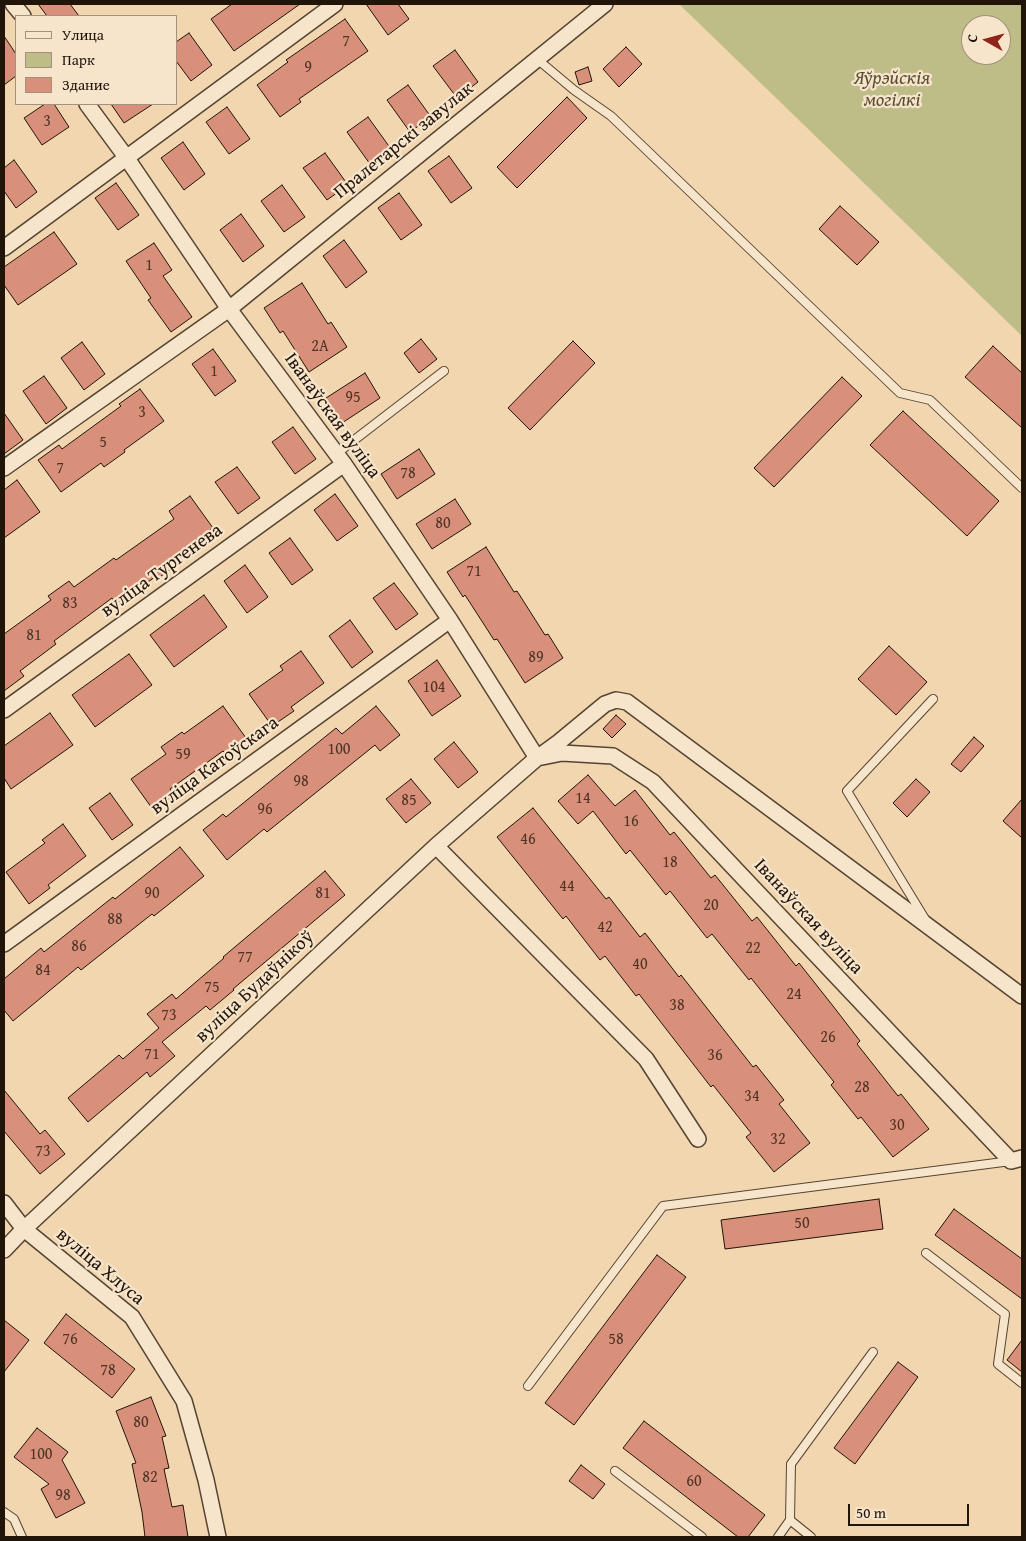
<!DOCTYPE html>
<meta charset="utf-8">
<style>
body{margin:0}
#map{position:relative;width:1026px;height:1541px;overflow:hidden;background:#f1d6af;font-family:"Gentium Book Plus",serif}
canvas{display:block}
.frame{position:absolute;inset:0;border:5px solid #211408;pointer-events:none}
.legend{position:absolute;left:15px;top:15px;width:162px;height:90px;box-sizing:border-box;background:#f6e4cb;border:1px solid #a1917d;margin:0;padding:6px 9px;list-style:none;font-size:15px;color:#211408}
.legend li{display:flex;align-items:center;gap:10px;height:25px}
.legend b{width:25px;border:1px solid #a1917d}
.north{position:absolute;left:961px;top:15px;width:50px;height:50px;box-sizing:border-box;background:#f6e4cb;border:1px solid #a1917d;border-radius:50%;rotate:277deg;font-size:14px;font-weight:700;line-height:20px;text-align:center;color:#211408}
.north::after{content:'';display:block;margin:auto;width:18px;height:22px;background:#8f2418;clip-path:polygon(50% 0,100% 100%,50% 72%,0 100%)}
.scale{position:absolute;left:848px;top:1504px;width:121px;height:22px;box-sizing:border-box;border:2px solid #211408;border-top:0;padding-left:6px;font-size:15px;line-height:18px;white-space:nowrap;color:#211408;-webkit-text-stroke:4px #f6e4cb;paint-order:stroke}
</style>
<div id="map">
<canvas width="1026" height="1541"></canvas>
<div class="frame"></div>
<ul class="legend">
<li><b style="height:6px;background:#f6e4cb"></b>Улица</li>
<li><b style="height:14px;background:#bebd88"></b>Парк</li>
<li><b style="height:14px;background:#d9907b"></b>Здание</li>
</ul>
<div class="north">С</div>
<div class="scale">50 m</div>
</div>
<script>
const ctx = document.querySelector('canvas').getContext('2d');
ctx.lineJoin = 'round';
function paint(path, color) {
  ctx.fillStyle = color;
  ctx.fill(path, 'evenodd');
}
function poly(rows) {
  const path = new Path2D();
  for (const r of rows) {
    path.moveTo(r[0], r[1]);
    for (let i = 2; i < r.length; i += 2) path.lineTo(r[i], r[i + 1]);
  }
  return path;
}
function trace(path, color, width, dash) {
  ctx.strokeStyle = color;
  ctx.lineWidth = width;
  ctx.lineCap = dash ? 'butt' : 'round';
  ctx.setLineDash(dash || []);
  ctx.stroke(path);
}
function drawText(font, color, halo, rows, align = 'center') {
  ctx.font = font + ' "Gentium Book Plus",serif';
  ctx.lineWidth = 4.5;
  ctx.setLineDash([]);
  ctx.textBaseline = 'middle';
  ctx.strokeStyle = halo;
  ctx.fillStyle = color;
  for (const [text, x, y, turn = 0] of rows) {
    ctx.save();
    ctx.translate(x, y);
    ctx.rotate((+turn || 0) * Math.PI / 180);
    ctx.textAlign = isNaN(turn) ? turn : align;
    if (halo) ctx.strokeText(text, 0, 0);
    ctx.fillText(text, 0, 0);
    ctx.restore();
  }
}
const green = poly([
 [679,4,1022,4,1022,336],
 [971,25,1001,25,1001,55,971,55]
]);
const building = poly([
 [38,4,70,4,79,16,47,16,38,4],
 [232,4,300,4,234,51,211,19,232,4],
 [366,4,398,4,409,19,388,35,366,4],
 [345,19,368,51,299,99,301,102,280,117,257,85,288,62,286,60,345,19],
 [189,33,212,65,191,81,176,61,176,42,189,33],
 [4,36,16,54,16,76,4,85,4,36],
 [626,47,642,64,619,87,603,69,626,47],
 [455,50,478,82,457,98,433,66,455,50],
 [588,67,592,81,579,85,575,72,588,67],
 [408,85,431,117,410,132,387,100,408,85],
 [567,97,587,118,517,188,497,167,567,97],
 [45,104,54,104,69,127,42,145,24,118,45,104],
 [111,104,153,104,124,123,111,104],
 [227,107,250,139,229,154,206,122,227,107],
 [368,117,391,149,370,164,347,132,368,117],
 [183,142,205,174,184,190,161,158,183,142],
 [325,153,348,185,327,200,303,168,325,153],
 [449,156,472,188,451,203,428,171,449,156],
 [14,160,37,192,16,208,4,191,4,168,14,160],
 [116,183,139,215,118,230,95,198,116,183],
 [282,185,305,217,284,232,261,201,282,185],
 [399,193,422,225,401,240,378,208,399,193],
 [840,206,879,242,857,265,819,229,840,206],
 [241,214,264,246,243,262,220,230,241,214],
 [54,232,77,264,18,305,4,285,4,267,54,232],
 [344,240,367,272,346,288,323,256,344,240],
 [154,243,172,270,163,276,192,317,171,332,148,300,151,298,126,261,154,243],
 [302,283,328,324,331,322,347,347,309,372,283,331,280,333,264,308,302,283],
 [421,339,437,359,419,373,404,353,421,339],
 [573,341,595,363,530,430,508,408,573,341],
 [82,342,105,374,84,390,61,358,82,342],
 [993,346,1022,373,1022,428,965,377,993,346],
 [213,349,236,381,215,396,192,364,213,349],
 [365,373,380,398,342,423,326,398,365,373],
 [44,376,67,408,46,424,23,391,44,376],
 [842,377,862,396,774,487,754,468,842,377],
 [140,389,164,421,124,450,125,452,104,467,101,463,61,492,38,460,59,445,62,449,121,406,119,404,140,389],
 [903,411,999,501,967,536,870,445,903,411],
 [4,413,23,440,4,454,4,413],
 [293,427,316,459,295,474,272,442,293,427],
 [419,449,435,474,397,499,381,474,419,449],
 [237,467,260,498,238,514,215,482,237,467],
 [17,480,40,512,4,538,4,490,17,480],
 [335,494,358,526,337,541,314,510,335,494],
 [190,496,213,528,173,557,178,564,157,579,155,577,116,605,112,598,54,641,56,644,20,671,24,676,4,691,4,634,51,600,48,596,69,581,74,587,114,558,116,560,174,519,169,511,190,496],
 [455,499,471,524,432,549,416,524,455,499],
 [290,538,313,570,292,585,269,553,290,538],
 [486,547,514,592,517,591,545,635,548,634,563,658,525,683,497,639,494,640,465,595,463,597,447,572,486,547],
 [245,565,268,597,247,613,224,581,245,565],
 [394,583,418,614,396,630,373,598,394,583],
 [204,595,227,627,174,667,150,635,204,595],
 [350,620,373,652,352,668,329,636,350,620],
 [889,646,927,682,896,715,858,679,889,646],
 [301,651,324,683,291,707,294,711,272,726,249,694,283,670,280,666,301,651],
 [129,654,152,685,95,727,72,695,129,654],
 [437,660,461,696,432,716,408,681,437,660],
 [223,706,246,738,225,753,223,751,170,789,175,796,154,811,131,779,166,754,161,747,182,732,184,734,223,706],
 [376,706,400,735,380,751,375,745,267,832,264,829,227,860,203,830,223,814,226,817,336,728,342,734,376,706],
 [50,713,73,745,11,789,4,778,4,746,50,713],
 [616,715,626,724,612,738,603,729,616,715],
 [974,737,984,746,961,772,951,764,974,737],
 [454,742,478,772,458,788,434,759,454,742],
 [588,775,615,806,635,790,670,835,674,832,711,878,715,875,752,921,757,917,796,966,799,963,833,1006,860,1041,857,1044,898,1096,901,1094,929,1129,893,1157,861,1117,858,1119,831,1085,834,1082,751,978,749,980,712,934,707,938,670,891,666,895,630,850,626,854,593,811,578,824,558,801,588,775],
 [411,779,431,803,406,823,386,799,411,779],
 [916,779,930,792,907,817,893,803,916,779],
 [110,793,133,825,112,840,89,808,110,793],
 [1022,799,1022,838,1003,821,1022,799],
 [533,808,606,899,609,897,640,937,645,933,679,977,681,975,753,1067,756,1065,784,1100,779,1104,810,1143,774,1172,746,1137,751,1133,713,1085,711,1087,639,994,636,996,605,956,600,960,566,916,563,919,497,837,533,808],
 [63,824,86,856,48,885,50,888,29,904,6,872,45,843,42,840,63,824],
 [180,847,204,876,154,916,152,914,81,970,78,967,13,1021,4,1010,4,979,41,948,44,952,113,897,115,899,180,847],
 [325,871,345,895,233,989,234,990,210,1010,206,1006,162,1042,175,1056,150,1077,147,1072,88,1122,68,1098,119,1055,123,1059,159,1028,147,1014,172,994,176,999,224,958,223,957,325,871],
 [4,1090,40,1134,45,1130,65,1154,40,1174,4,1131,4,1090],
 [879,1199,883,1229,725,1249,721,1220,879,1199],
 [954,1209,1022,1259,1022,1299,935,1235,954,1209],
 [657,1255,686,1277,574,1425,545,1403,657,1255],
 [66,1314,135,1369,112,1398,44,1343,66,1314],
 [4,1320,29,1340,4,1372,4,1320],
 [1022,1340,1022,1372,1007,1360,1022,1340],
 [898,1362,918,1377,855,1464,834,1448,898,1362],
 [151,1397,166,1436,162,1437,169,1468,164,1469,172,1507,183,1505,188,1537,145,1537,142,1512,132,1464,136,1463,116,1411,151,1397],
 [644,1421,765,1515,748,1537,738,1537,623,1448,644,1421],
 [37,1428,68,1452,62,1460,85,1503,56,1518,41,1489,49,1484,14,1457,37,1428],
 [581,1465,605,1484,593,1499,569,1481,581,1465]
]);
const lane = poly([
 [537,59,574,90,611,116,900,393,930,400,1022,488],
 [336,454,444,371],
 [925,919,847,791,933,699],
 [926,1253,1005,1314,998,1364,1022,1383],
 [528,1386,663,1206,1011,1161],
 [615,1471,702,1537],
 [4,1512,14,1519,22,1537],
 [790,1520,791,1464,873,1352],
 [778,1537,790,1520,811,1537]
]);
const street = poly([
 [13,4,23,16],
 [87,104,126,157,229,309,344,464,450,620,537,758,559,742,605,704,616,700,627,702,1022,996],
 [4,248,335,4],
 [4,468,229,309,605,4],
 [4,710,344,464],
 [436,846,646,1059,698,1139],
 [4,944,450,620],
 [4,1203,24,1229,132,1317,184,1401,206,1480,218,1537],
 [4,1250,24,1229,436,846,537,758,562,753,613,756,653,782,1011,1161,1022,1158]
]);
const numberNames = [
 ["7",346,42],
 ["9",308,68],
 ["3",47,122],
 ["1",149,266],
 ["2А",320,347],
 ["1",214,372],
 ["95",353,398],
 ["3",142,413],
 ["5",103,443],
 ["7",60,469],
 ["78",408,474],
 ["80",443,524],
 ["71",474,572],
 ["83",70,604],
 ["81",34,636],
 ["89",536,658],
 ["104",434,688],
 ["100",339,750],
 ["59",183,755],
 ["98",301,782],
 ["14",583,799],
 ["85",409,801],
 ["96",265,810],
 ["16",631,822],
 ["46",528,840],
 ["18",670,863],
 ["44",567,887],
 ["90",152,894],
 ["81",323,894],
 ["20",711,906],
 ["88",115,920],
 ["42",605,928],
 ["86",79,947],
 ["22",753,949],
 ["77",245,958],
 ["40",640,965],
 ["84",43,971],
 ["75",212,988],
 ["24",794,995],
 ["38",677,1006],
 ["73",169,1016],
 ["26",828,1038],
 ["71",152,1055],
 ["36",715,1056],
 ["28",862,1088],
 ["34",752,1097],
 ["30",897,1126],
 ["32",778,1140],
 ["73",43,1152],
 ["50",802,1224],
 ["76",70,1340],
 ["58",616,1340],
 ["78",108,1371],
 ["80",141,1423],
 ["100",41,1455],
 ["82",150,1478],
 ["60",694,1482],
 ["98",63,1496]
];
const parkNames = [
 ["Яўрэйскія",892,79],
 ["могілкі",892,101]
];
const streetNames = [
 ["Пралетарскі завулак",404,141,-39],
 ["Іванаўская вуліца",332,416,54],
 ["вуліца Тургенева",162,571,-36],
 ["вуліца Катоўскага",215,766,-36],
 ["Іванаўская вуліца",808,917,47],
 ["вуліца Будаўнікоў",255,987,-43],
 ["вуліца Хлуса",100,1267,40]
];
paint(green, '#bebd88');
paint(building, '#d9907b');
trace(building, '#211408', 1);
trace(lane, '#554432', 10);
trace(street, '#554432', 18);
trace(lane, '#f6e4cb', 8);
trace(street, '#f6e4cb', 15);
drawText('16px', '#4f3325', null, numberNames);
drawText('italic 19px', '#584f35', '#f6e4cb', parkNames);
drawText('19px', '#211408', '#f6e4cb', streetNames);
</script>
